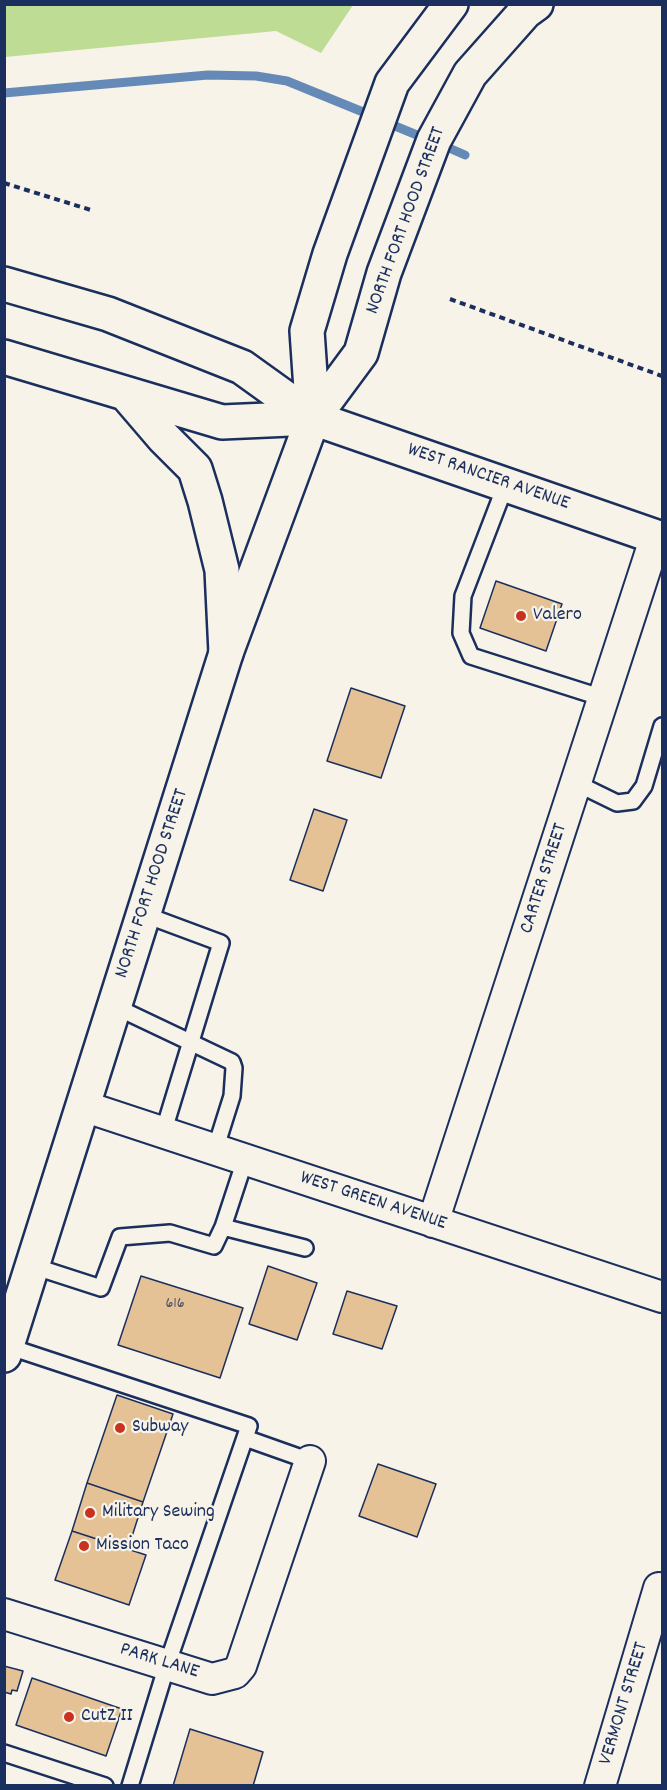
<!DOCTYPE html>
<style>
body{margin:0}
#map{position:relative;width:667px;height:1790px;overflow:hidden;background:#f7f3e8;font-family:Dekko,sans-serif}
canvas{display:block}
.frame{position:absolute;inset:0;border:6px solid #1b2f5e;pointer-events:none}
</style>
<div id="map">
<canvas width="667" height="1790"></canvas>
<div class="frame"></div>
</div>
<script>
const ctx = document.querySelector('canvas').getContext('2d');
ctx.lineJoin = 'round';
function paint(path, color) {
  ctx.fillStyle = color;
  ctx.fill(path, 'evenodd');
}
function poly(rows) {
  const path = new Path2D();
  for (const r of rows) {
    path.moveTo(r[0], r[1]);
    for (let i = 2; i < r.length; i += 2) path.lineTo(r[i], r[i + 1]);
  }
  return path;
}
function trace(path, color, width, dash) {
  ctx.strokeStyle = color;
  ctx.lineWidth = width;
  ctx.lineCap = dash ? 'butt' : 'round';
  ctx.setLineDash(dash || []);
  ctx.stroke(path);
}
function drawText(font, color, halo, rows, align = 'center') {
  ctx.font = font + ' Dekko,sans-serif';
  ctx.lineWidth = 4.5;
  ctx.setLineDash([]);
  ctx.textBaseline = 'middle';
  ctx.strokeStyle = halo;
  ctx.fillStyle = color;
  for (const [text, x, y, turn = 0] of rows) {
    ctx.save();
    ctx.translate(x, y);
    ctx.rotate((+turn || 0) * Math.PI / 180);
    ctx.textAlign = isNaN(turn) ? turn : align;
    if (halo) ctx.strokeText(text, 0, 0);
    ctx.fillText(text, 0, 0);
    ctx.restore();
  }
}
const green = poly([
 [5,4,353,4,353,5,321,53,276,31,5,57]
]);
const stream = poly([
 [4,93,208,75,256,76,287,81,363,112],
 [395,126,417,135],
 [449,148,465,155]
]);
const building = poly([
 [496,581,562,604,546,651,480,628,496,581],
 [351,688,405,706,381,778,327,761,351,688],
 [314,809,347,820,323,891,290,880,314,809],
 [268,1266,317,1283,297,1340,249,1324,268,1266],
 [141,1276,243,1308,220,1378,118,1345,141,1276],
 [347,1291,397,1306,382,1349,333,1334,347,1291],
 [117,1395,173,1414,143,1502,87,1483,117,1395],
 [378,1464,436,1484,417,1537,359,1516,378,1464],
 [87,1483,143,1502,128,1549,72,1531,87,1483],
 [72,1531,146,1555,129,1605,55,1580,72,1531],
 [4,1666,23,1671,17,1691,12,1690,11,1694,4,1692,4,1666],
 [32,1678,122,1709,106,1756,16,1725,32,1678],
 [190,1729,263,1752,253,1786,173,1786,190,1729]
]);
const path = poly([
 [4,183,94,211],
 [450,299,662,376]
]);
const service = poly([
 [506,484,463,596,461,633,471,656,603,698],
 [576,783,617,803,633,801,644,786,662,726],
 [143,914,221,943,163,1133],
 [114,1006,232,1062,234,1068,232,1096,215,1150],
 [223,1227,305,1248],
 [33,1266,101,1288,120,1237,170,1233,214,1246,223,1227,245,1160],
 [7,1346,249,1426,167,1665,130,1786],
 [245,1438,310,1461],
 [4,1753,105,1786]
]);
const minor = poly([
 [83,1106,662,1297],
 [433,1222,656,536],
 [4,1614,212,1679,235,1673,241,1666,310,1461],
 [600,1786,659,1588]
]);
const tertiary = poly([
 [4,284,108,314,242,367,313,418],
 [4,357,222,422,313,418],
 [127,395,163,437,195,469,205,501,222,570,226,653],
 [313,418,361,353,384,273,434,140,470,74,525,12,536,4],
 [313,418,307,331,330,254,392,83,451,4]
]);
const secondary = poly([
 [4,1355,226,653,313,418,662,539]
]);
const markers = [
 [521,616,6,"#c8321e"],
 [120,1428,6,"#c8321e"],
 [90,1513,6,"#c8321e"],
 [84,1546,6,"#c8321e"],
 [69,1717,6,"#c8321e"]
];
const numberNames = [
 ["616",175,1305]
];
const streetNames = [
 ["NORTH FORT HOOD STREET",407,221,-70],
 ["WEST RANCIER AVENUE",488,478,19],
 ["CARTER STREET",545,879,-72],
 ["NORTH FORT HOOD STREET",153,884,-72],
 ["WEST GREEN AVENUE",373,1202,18],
 ["PARK LANE",159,1662,17],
 ["VERMONT STREET",625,1704,-73]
];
const poiNames = [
 ["Valero",533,616],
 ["Subway",132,1428],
 ["Military Sewing",102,1513],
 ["Mission Taco",96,1546],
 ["CutZ II",81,1717]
];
paint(green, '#bfdc94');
trace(stream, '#658ab7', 9);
paint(building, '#e4c295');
trace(building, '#1b2f5e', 1.5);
trace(service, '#1b2f5e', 20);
trace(minor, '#1b2f5e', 34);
trace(tertiary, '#1b2f5e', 38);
trace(secondary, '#1b2f5e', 38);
trace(path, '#1b2f5e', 4, [6, 4.5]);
trace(service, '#f7f3e8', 15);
trace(minor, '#f7f3e8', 30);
trace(tertiary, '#f7f3e8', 33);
trace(secondary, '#f7f3e8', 33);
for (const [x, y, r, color] of markers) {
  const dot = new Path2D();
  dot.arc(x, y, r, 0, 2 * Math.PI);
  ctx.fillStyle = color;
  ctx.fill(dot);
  trace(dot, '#f7f3e8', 2);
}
drawText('16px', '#4d546c', null, numberNames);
drawText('20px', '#1b2f5e', '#f7f3e8', streetNames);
drawText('20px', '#1b2f5e', '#f7f3e8', poiNames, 'left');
</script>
